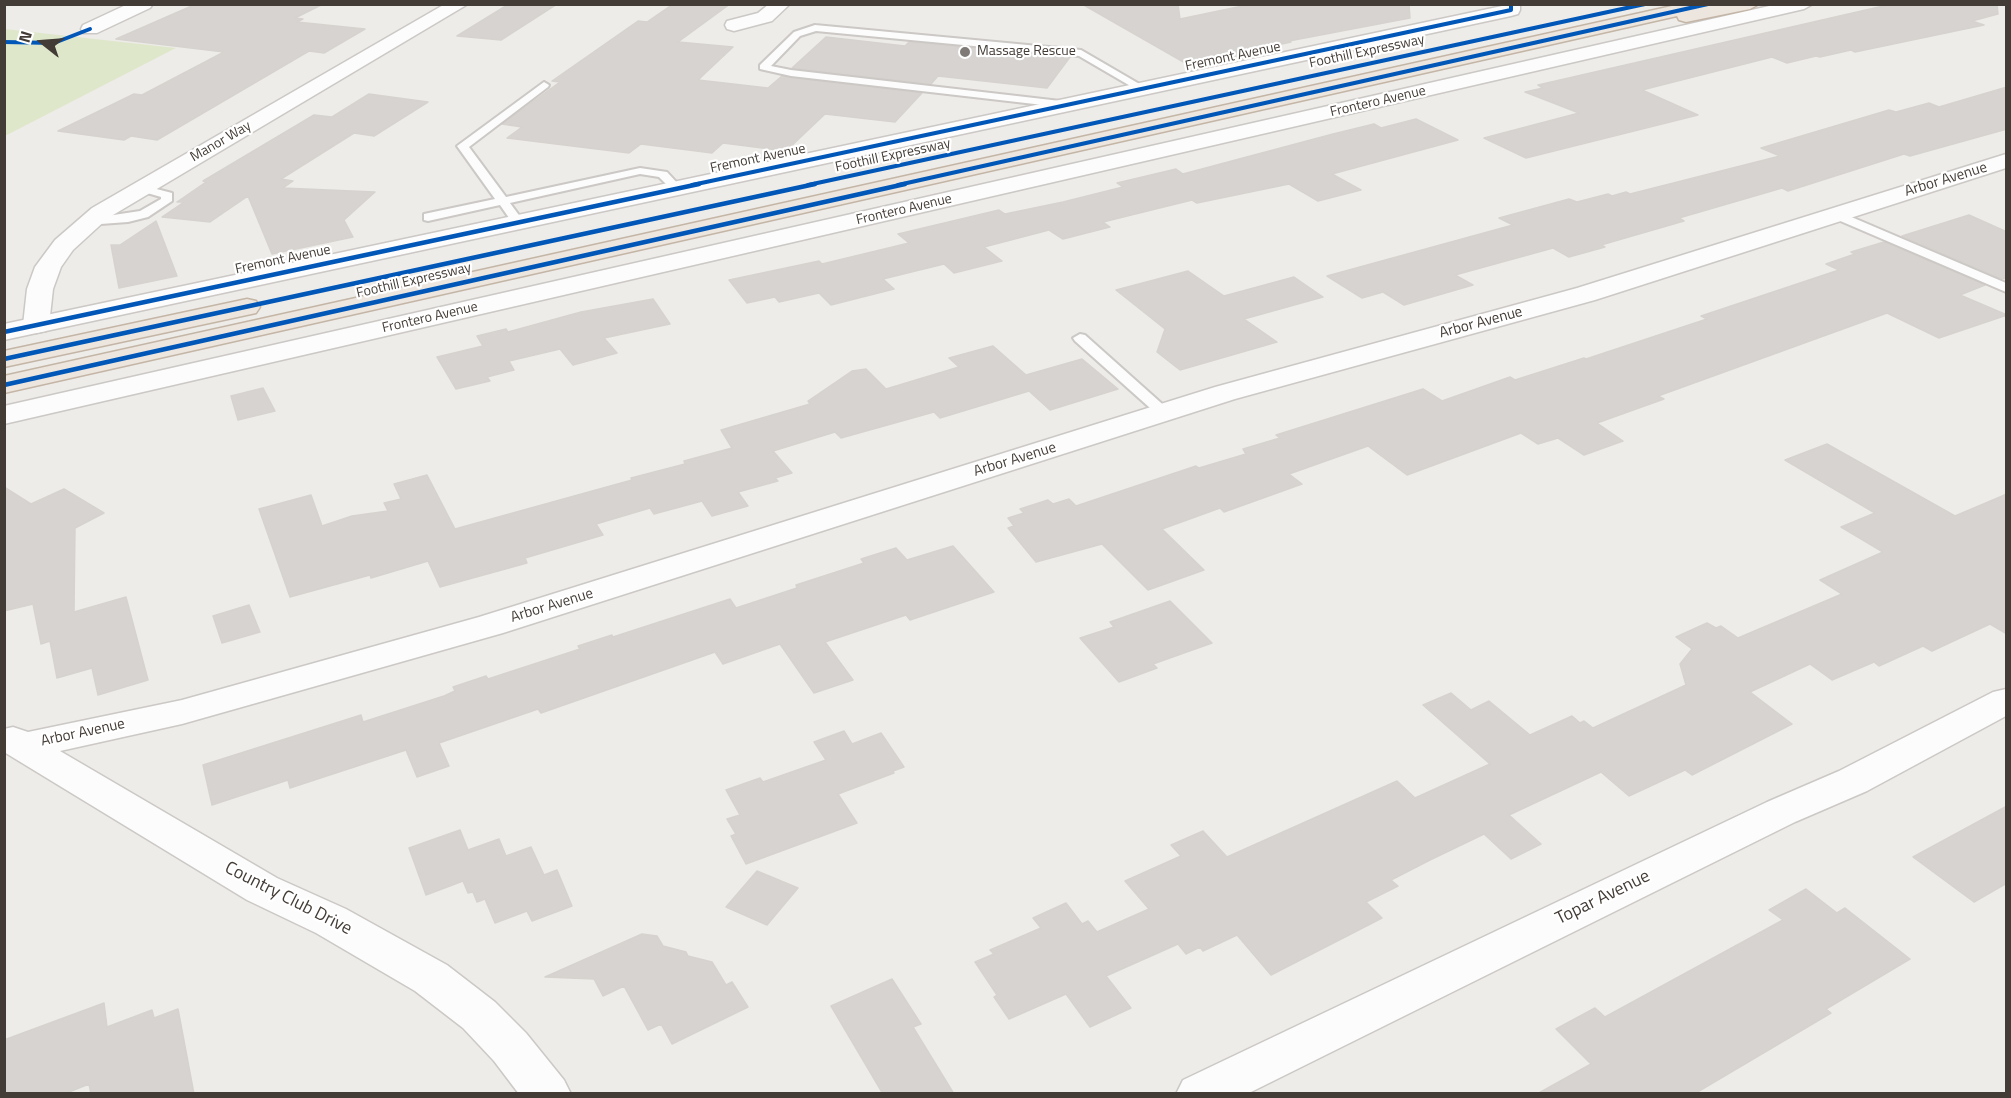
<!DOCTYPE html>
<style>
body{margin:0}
#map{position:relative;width:2011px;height:1098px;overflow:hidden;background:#eeece9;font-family:"Titillium Web",sans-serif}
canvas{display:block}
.frame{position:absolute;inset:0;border:6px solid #433c36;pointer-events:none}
.north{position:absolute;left:12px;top:12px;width:60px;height:60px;-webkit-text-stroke:4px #fff;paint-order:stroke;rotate:287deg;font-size:16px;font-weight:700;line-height:24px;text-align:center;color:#433c36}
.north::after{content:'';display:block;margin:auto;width:21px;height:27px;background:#433c36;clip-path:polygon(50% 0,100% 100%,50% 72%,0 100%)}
</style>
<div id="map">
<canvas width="2011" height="1098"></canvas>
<div class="frame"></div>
<div class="north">N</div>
</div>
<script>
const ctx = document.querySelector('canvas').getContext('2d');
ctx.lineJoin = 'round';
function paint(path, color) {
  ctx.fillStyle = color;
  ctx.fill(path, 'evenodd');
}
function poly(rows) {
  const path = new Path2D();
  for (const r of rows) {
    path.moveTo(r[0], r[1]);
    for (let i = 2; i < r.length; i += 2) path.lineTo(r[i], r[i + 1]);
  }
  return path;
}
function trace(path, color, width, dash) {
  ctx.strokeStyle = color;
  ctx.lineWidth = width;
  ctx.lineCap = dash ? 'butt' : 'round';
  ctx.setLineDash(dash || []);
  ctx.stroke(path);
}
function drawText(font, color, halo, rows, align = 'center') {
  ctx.font = font + ' "Titillium Web",sans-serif';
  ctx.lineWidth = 4.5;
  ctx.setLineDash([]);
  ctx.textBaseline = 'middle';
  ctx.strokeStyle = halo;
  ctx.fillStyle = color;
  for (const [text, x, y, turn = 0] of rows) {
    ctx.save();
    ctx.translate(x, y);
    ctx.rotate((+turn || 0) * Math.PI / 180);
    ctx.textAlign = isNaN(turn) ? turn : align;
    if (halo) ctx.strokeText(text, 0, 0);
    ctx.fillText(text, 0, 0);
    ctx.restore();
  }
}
const green = poly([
 [5,29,176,48,5,136]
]);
const building = poly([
 [223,4,323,4,295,18,303,19,297,22,365,29,324,53,309,51,157,140,131,136,124,140,58,131,134,94,142,95,224,52,116,39,194,5,223,4],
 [509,4,557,4,501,40,457,36,509,4],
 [673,4,730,4,678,42,733,47,698,80,768,88,782,76,922,93,895,122,825,114,786,151,723,143,712,153,641,144,629,153,507,138,522,127,502,124,560,82,552,81,638,21,647,22,673,4],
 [1082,4,1178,4,1180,19,1252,4,1409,4,1410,18,1289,41,1291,42,1240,53,1247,57,1194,68,1082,4],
 [1892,4,1997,4,1998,14,1972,21,1984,25,1855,52,1851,50,1820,57,1816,56,1787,63,1772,57,1642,90,1698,115,1526,158,1484,138,1579,113,1525,92,1543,88,1538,85,1892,4],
 [826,37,905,46,909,42,1070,57,1047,88,938,76,931,84,792,68,826,37],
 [2007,87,2007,129,1910,156,1904,154,1788,191,1782,188,1679,218,1684,221,1601,245,1605,247,1569,257,1553,248,1455,275,1473,285,1404,305,1383,292,1362,298,1327,276,1513,225,1499,218,1569,199,1577,202,1608,194,1612,196,1626,192,1630,194,1780,156,1761,148,1889,110,1896,112,1929,103,1939,107,2007,87],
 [369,94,428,102,374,136,354,133,281,179,293,181,283,188,375,192,344,220,353,237,272,254,248,196,210,222,162,217,184,202,177,202,206,182,203,181,314,115,332,117,369,94],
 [1416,119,1458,140,1332,174,1361,190,1318,201,1289,184,1197,203,1192,200,1103,222,1110,227,1063,239,1049,230,984,247,1002,261,954,273,944,264,883,279,894,289,831,305,819,293,779,302,775,297,747,303,729,280,819,261,822,264,909,243,898,234,999,210,1005,214,1063,202,1123,187,1117,183,1176,169,1183,174,1333,134,1374,124,1381,128,1416,119],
 [1969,215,2007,232,2007,278,2002,279,1902,236,1969,215],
 [156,221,177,276,119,288,111,245,120,245,156,221],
 [1884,242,1985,285,1960,295,2007,315,1939,338,1887,313,1658,396,1664,399,1597,423,1623,441,1584,455,1558,438,1538,444,1521,433,1407,475,1368,446,1289,474,1302,484,1224,512,1220,508,1162,529,1204,570,1148,590,1102,544,1036,562,1008,528,1014,526,1008,518,1024,513,1020,509,1048,500,1053,504,1069,499,1076,506,1196,466,1199,468,1246,454,1243,449,1280,438,1276,435,1423,389,1442,401,1510,377,1515,380,1584,358,1586,359,1707,319,1701,316,1839,270,1826,264,1855,254,1851,252,1884,242],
 [1188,271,1224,296,1294,277,1323,297,1244,319,1277,342,1180,370,1157,352,1165,329,1116,290,1188,271],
 [653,299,670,324,604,338,617,353,573,365,560,349,509,361,514,370,487,377,490,381,456,389,437,357,483,346,477,336,506,329,508,332,581,312,653,299],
 [993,346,1026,375,1082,359,1118,389,1050,410,1029,391,940,418,934,412,841,438,835,432,773,451,792,473,775,478,778,481,738,492,748,506,712,516,702,501,654,514,650,508,596,524,603,535,525,558,527,563,440,587,428,561,371,578,370,575,290,597,259,509,311,495,322,526,352,516,388,511,384,503,401,499,394,484,427,475,455,529,632,480,631,478,685,464,684,461,732,448,721,430,810,404,808,401,852,371,866,369,886,389,959,367,949,358,993,346],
 [263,388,275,411,238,420,231,396,263,388],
 [1827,444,1955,516,2007,494,2007,634,1990,624,1932,651,1923,646,1879,666,1874,662,1832,680,1810,664,1750,692,1792,724,1692,775,1685,770,1629,796,1601,772,1509,815,1541,844,1511,859,1484,834,1430,860,1391,880,1398,886,1366,902,1382,918,1271,975,1237,935,1203,951,1200,947,1186,954,1178,944,1106,976,1131,1008,1090,1027,1066,994,1009,1019,994,997,997,995,975,962,994,954,990,950,1041,928,1033,918,1066,903,1082,924,1088,921,1097,932,1149,909,1125,881,1181,856,1171,845,1203,831,1227,857,1397,781,1415,798,1490,764,1423,705,1451,693,1471,710,1489,701,1530,735,1572,716,1580,723,1584,721,1593,728,1686,685,1680,664,1692,649,1676,637,1707,623,1716,628,1721,626,1738,638,1842,594,1820,580,1883,552,1841,527,1875,513,1785,460,1827,444],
 [4,487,31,504,64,489,104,513,75,528,74,612,126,597,148,680,98,695,92,668,57,678,50,641,41,644,33,604,4,611,4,487],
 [953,546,994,592,910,620,906,615,825,642,853,680,814,693,780,644,723,664,715,652,541,713,538,709,439,743,449,766,417,777,406,750,290,788,288,780,212,805,203,765,361,715,363,722,444,696,455,691,453,687,486,676,488,679,580,649,578,646,612,635,613,637,730,599,736,608,797,588,796,585,864,563,861,559,896,548,907,560,953,546],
 [1170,601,1212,643,1153,664,1157,668,1119,682,1080,638,1114,627,1110,622,1170,601],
 [249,605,260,632,222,643,213,616,249,605],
 [844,731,852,744,881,733,904,767,893,771,894,773,838,794,857,823,746,864,731,836,736,834,727,819,740,815,726,790,760,778,763,782,826,760,814,742,844,731],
 [2007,806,2007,883,1974,902,1913,857,2007,806],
 [460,830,468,850,499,839,506,856,531,847,544,875,557,870,572,906,532,921,527,911,495,923,485,899,477,902,473,892,468,893,463,881,426,895,409,848,460,830],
 [757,871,798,888,767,925,726,907,757,871],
 [1806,889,1837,913,1845,908,1910,959,1826,1009,1831,1013,1694,1094,1537,1094,1591,1064,1556,1029,1595,1008,1605,1017,1783,920,1769,910,1806,889],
 [642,934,657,936,663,946,686,952,688,956,712,962,726,985,732,982,748,1007,672,1044,661,1024,648,1030,624,986,603,996,594,979,545,977,642,934],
 [892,979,921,1024,913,1027,954,1094,883,1094,831,1006,892,979],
 [104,1003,107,1027,152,1010,154,1018,178,1009,194,1094,91,1094,89,1084,64,1094,4,1094,4,1040,104,1003]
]);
const service = poly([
 [815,25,1081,50,1148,89,1139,91,1079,56,816,31,800,36,771,66,791,70,1069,102,1074,105,1069,108,791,76,760,69,760,65,794,32,815,25],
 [544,82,549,85,548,87,469,147,506,197,640,168,667,172,680,186,680,190,672,190,659,177,640,174,510,203,524,222,518,226,514,225,500,205,428,221,424,220,424,214,495,199,457,146,544,82],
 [141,185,172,193,172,201,148,217,128,222,87,225,87,219,140,211,161,199,161,197,137,190,135,188,141,185],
 [1835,210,2006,283,2006,292,1831,217,1829,214,1835,210],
 [1080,334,1085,335,1169,410,1171,413,1169,416,1159,416,1075,341,1073,338,1080,334]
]);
const minor = poly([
 [128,4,153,4,150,8,97,33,83,33,81,29,83,25,128,4],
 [445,4,468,4,108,218,73,250,61,267,53,289,49,325,46,331,36,333,26,331,23,325,27,289,35,267,55,240,92,208,445,4],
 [769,4,790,4,772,21,734,31,727,29,725,25,727,21,758,13,769,4],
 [1778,4,1813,4,1804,9,4,424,4,406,1778,4],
 [2006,154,2006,168,1595,300,1235,399,503,633,182,724,60,751,277,878,346,909,447,965,495,1002,526,1033,564,1080,571,1094,519,1094,494,1061,463,1028,415,991,316,933,247,900,4,752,4,729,13,727,28,732,182,700,479,617,1215,387,1577,288,2006,154],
 [2006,689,2006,716,1867,791,1795,822,1247,1094,1176,1094,1183,1080,1767,802,1839,771,1993,692,2006,689]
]);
const tertiary = poly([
 [1502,4,1520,4,1520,10,1518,14,1511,16,4,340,4,324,1502,6,1502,4]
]);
const trunk = poly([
 [1681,4,1759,4,1750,9,1686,22,1679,20,1677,16,4,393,4,376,1681,4],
 [247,299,256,301,260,307,256,313,4,367,4,351,247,299]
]);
const cyclewayFar1 = poly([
 [4,42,54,43,90,29],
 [692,185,1511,10,1511,4],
 [808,185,1645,4],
 [898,185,1708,4]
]);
const cycleway = poly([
 [4,332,699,184],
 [4,359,815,184],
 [4,385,905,184]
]);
const markers = [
 [965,52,6,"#7f7a75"]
];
const farPoinames = [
 ["Massage Rescue",977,52]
];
const farStreetnames = [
 ["Foothill Expressway",1367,52,-12],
 ["Fremont Avenue",1233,57,-12],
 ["Frontero Avenue",1378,102,-13],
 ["Manor Way",221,142,-30],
 ["Foothill Expressway",893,156,-12],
 ["Fremont Avenue",758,159,-12],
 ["Frontero Avenue",904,210,-13],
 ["Fremont Avenue",283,260,-12],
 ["Foothill Expressway",414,281,-13],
 ["Frontero Avenue",430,318,-13]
];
const streetNames = [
 ["Arbor Avenue",1946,180,-17],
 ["Arbor Avenue",1481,323,-15],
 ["Arbor Avenue",1015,460,-17],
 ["Arbor Avenue",552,606,-17],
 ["Arbor Avenue",83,733,-12]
];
const nearStreetnames = [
 ["Topar Avenue",1603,898,-26],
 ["Country Club Drive",288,899,27]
];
paint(green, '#dfe7cb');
paint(building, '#d6d3d0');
trace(building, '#d6d3cf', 1.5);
trace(service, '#cbc8c5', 4);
trace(minor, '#cbc8c5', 3);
trace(tertiary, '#cbc8c5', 3);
trace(trunk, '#c4b6a6', 3);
paint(service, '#fcfcfc');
paint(minor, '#fcfcfc');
paint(tertiary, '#fcfcfc');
paint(trunk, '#ece6df');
trace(cyclewayFar1, '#0057b8', 4);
trace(cycleway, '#0057b8', 4.5);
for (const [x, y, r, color] of markers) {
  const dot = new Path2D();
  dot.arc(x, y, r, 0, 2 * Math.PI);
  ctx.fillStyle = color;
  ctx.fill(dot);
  trace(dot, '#fff', 2);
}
drawText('14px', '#433c36', '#fff', farPoinames, 'left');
drawText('14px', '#433c36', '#fff', farStreetnames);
drawText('15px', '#433c36', '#fff', streetNames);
drawText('18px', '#433c36', '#fff', nearStreetnames);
</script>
